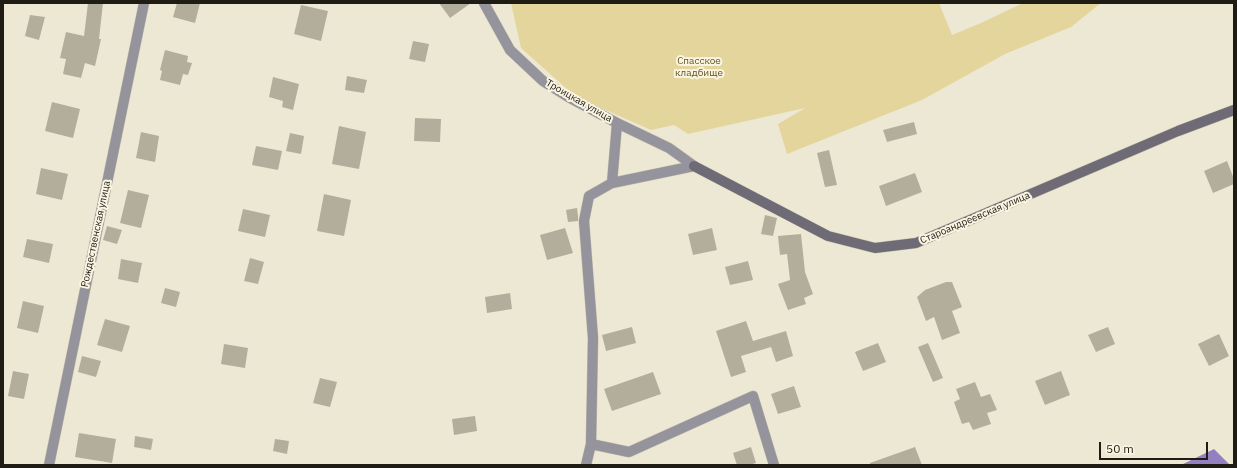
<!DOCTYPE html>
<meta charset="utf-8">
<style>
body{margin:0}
#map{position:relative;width:1237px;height:468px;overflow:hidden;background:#ede8d4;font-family:"IBM Plex Sans",sans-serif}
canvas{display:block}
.frame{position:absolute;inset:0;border:4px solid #1e1c15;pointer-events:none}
.scale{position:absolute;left:1099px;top:442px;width:109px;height:18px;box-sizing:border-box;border:2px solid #1e1c15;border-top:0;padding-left:5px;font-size:12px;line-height:14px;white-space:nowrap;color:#1e1c15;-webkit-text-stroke:3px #faf5e2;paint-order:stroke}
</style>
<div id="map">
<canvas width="1237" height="468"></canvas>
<div class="frame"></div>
<div class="scale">50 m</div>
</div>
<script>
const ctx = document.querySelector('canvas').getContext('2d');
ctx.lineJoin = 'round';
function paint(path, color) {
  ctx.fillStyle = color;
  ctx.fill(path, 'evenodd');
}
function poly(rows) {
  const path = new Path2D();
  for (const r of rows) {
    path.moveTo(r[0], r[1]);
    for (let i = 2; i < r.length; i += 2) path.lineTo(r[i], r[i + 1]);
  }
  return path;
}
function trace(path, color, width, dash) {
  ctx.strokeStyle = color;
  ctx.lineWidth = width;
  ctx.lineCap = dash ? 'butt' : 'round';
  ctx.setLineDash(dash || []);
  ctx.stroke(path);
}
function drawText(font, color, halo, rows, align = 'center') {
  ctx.font = font + ' "IBM Plex Sans",sans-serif';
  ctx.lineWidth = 4;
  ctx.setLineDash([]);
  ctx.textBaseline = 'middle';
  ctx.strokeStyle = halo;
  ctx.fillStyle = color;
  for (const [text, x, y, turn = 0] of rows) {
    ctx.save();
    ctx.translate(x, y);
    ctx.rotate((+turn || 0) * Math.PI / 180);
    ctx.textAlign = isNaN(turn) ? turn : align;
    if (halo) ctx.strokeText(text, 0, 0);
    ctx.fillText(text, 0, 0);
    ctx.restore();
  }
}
const green = poly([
 [511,3,939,3,952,35,981,23,1023,3,1101,3,1071,27,1005,54,922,100,787,154,778,124,805,108,688,134,674,125,651,130,576,97,521,48]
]);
const water = poly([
 [1214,449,1230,465,1181,465]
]);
const building = poly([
 [88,3,103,3,99,39,101,39,95,66,85,63,81,78,63,74,66,59,60,58,66,32,84,36],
 [177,3,200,3,195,23,173,17],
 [439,3,471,3,450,18],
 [301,5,328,11,321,41,294,34],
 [30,15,45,17,39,40,25,36],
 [413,41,429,44,425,62,409,59],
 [165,50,188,56,187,62,192,63,188,75,183,74,180,85,160,80,162,71,160,70],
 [347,76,367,80,364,93,345,90],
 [273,77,299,84,293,110,282,107,283,101,269,97],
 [52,102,80,109,73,138,45,131],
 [415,118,441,119,440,142,414,141],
 [914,122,917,134,887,142,883,130],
 [339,126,366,132,359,169,332,164],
 [141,132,159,136,155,162,136,158],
 [290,133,304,136,301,154,286,151],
 [256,146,282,151,278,170,252,165],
 [829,150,837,185,825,187,817,153],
 [1227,161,1234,179,1234,184,1213,193,1204,171],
 [41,168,68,174,62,200,36,194],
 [915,173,922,192,886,206,879,186],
 [128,190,149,195,141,228,120,223],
 [324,194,351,200,344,236,317,231],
 [577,208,578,216,578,221,568,222,566,210],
 [243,209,270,215,265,237,238,231],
 [765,215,777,218,773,236,761,234],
 [107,226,122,230,117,244,103,240],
 [565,228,573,253,547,260,540,235],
 [712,228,717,250,693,255,688,234],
 [801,234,805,272,813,294,804,298,806,304,788,310,778,284,790,280,787,254,780,255,778,236],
 [27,239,53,244,49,263,23,257],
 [250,258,264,262,258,284,244,281],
 [121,259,142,263,138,283,118,279],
 [748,261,753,280,730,285,725,267],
 [946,282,952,282,962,307,952,311,960,333,942,340,934,317,926,321,917,297,925,290],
 [165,288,180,292,176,307,161,303],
 [510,293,512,309,487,313,485,297],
 [23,301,44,306,38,333,17,328],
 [105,319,130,326,122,352,97,345],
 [746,321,753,341,786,331,793,356,776,362,771,347,741,356,746,372,731,377,716,331],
 [632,327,636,343,606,351,602,335],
 [1108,327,1115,344,1096,352,1088,335],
 [1219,334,1229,356,1209,366,1198,344],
 [878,343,886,362,863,371,855,352],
 [928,343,943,378,933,382,918,347],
 [224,344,248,348,245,368,221,364],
 [82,356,101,361,96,377,78,372],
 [13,371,29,374,24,399,8,396],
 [1061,371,1070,395,1045,405,1035,381],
 [653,372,661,394,612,411,604,389],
 [320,378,337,382,330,407,313,403],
 [975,382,981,397,990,394,997,410,987,413,991,424,973,430,969,422,962,424,954,402,960,399,956,389],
 [794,386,801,407,778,414,771,394],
 [475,416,477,431,454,435,452,419],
 [79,433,116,439,112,463,75,457],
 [135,436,153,439,151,450,134,447],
 [275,439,289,441,287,454,273,451],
 [751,447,756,463,749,465,737,465,733,453],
 [915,447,922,465,870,465,870,463]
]);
const street = poly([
 [484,3,510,50,543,81,570,98,617,123,669,148,694,166],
 [612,183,617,123],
 [591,444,629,452,753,396,774,465],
 [49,465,144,3],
 [586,465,591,444,593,338,584,221,589,196,612,183,694,166]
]);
const secondary = poly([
 [694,166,828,236,875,248,916,243,1178,131,1234,110]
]);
const parkNames = [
 ["Спасское",699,61],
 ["кладбище",699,73]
];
const streetNames = [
 ["Троицкая улица",579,101,30],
 ["Староандреевская улица",975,218,-23],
 ["Рождественская улица",96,234,-78]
];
paint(green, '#e4d59d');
paint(water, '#9380bf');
paint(building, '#b3ae9b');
trace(street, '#c8c3b2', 11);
trace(secondary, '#c8c3b2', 11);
trace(street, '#95939b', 10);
trace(secondary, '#6e6b76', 10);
drawText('10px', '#645620', '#faf5e2', parkNames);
drawText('10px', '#1e1c15', '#faf5e2', streetNames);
</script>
